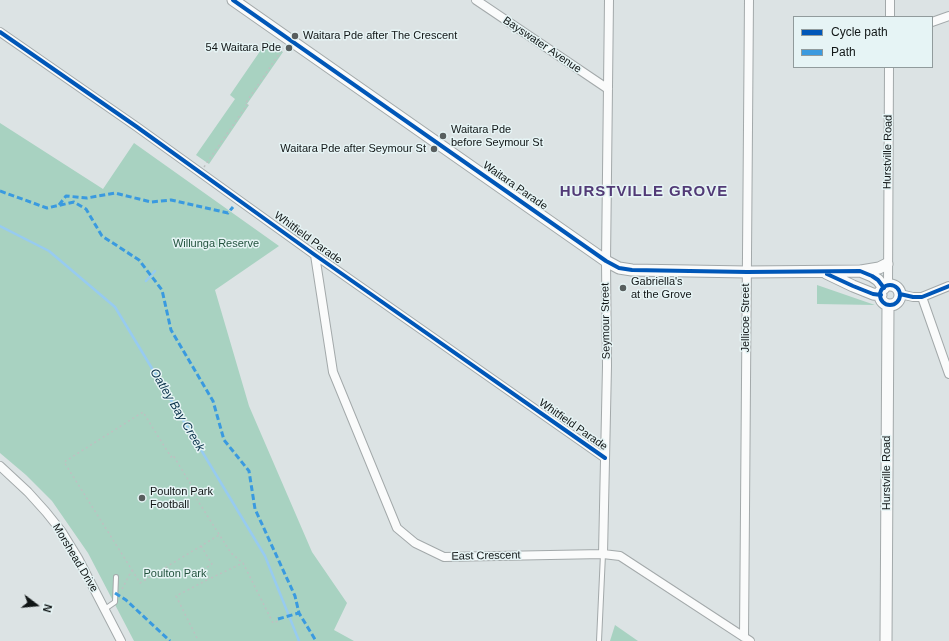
<!DOCTYPE html>
<style>
body{margin:0}
#map{position:relative;width:949px;height:641px;overflow:hidden;background:#dce3e4;font-family:Helvetica,sans-serif}
canvas{display:block}
.legend{position:absolute;left:793px;top:16px;width:140px;height:52px;box-sizing:border-box;background:#e6f4f5;border:1px solid #919b9c;margin:0;padding:5px 7px;list-style:none;font-size:12px;color:#111616}
.legend li{display:flex;align-items:center;gap:8px;height:20px}
.legend b{width:20px;border:1px solid #919b9c}
.north{position:absolute;left:16px;top:585px;width:40px;height:40px;-webkit-text-stroke:3px #e6f4f5;paint-order:stroke;rotate:106deg;font-size:11px;font-weight:700;line-height:16px;text-align:center;color:#111616}
.north::after{content:'';display:block;margin:auto;width:14px;height:18px;background:#111616;clip-path:polygon(50% 0,100% 100%,50% 72%,0 100%)}
</style>
<div id="map">
<canvas width="949" height="641"></canvas>
<ul class="legend">
<li><b style="height:5px;background:#0057b8"></b>Cycle path</li>
<li><b style="height:5px;background:#3a9adf"></b>Path</li>
</ul>
<div class="north">N</div>
</div>
<script>
const ctx = document.querySelector('canvas').getContext('2d');
ctx.lineJoin = 'round';
function paint(path, color) {
  ctx.fillStyle = color;
  ctx.fill(path, 'evenodd');
}
function poly(rows) {
  const path = new Path2D();
  for (const r of rows) {
    if (r.length === 3) {
      path.moveTo(r[0] + r[2], r[1]);
      path.arc(r[0], r[1], r[2], 0, 2 * Math.PI);
      continue;
    }
    path.moveTo(r[0], r[1]);
    for (let i = 2; i < r.length; i += 2) path.lineTo(r[i], r[i + 1]);
  }
  return path;
}
function trace(path, color, width, dash) {
  ctx.strokeStyle = color;
  ctx.lineWidth = width;
  ctx.lineCap = dash ? 'butt' : 'round';
  ctx.setLineDash(dash || []);
  ctx.stroke(path);
}
function drawText(font, color, halo, rows, align = 'center') {
  ctx.font = font + ' Helvetica,sans-serif';
  ctx.lineWidth = 3;
  ctx.setLineDash([]);
  ctx.textBaseline = 'middle';
  ctx.strokeStyle = halo;
  ctx.fillStyle = color;
  for (const [text, x, y, turn = 0] of rows) {
    ctx.save();
    ctx.translate(x, y);
    ctx.rotate((+turn || 0) * Math.PI / 180);
    ctx.textAlign = isNaN(turn) ? turn : align;
    if (halo) ctx.strokeText(text, 0, 0);
    ctx.fillText(text, 0, 0);
    ctx.restore();
  }
}
const green = poly([
 [267,41,283,52,247,104,249,105,209,164,196,155,235,99,230,95],
 [0,123,103,189,134,143,279,246,215,290,249,406,312,552,347,603,334,630,354,641,134,641,88,553,52,501,26,475,0,453],
 [817,285,875,305,817,304],
 [615,625,638,641,610,641]
]);
const stream = poly([
 [0,226,49,251,115,307,265,556,299,641],
 [146,281,155,271]
]);
const path = poly([
 [204,167,247,105,245,104,283,48],
 [201,546,212,564,203,570,209,579,243,563],
 [132,570,140,583,219,535],
 [122,589,132,570,64,462,143,412,171,457,173,455,193,488,191,490,231,553,243,563,273,623,278,621,278,619],
 [197,638,176,596,209,579]
]);
const lane = poly([
 [105,609,115,602,116,577],
 [599,641,603,554]
]);
const street = poly([
 [476,0,608,89],
 [890,17,890,0],
 [932,22,949,16],
 [0,32,137,127,315,255,605,458],
 [315,255,333,372,397,528,415,543,444,557,603,554,620,556,750,641],
 [888,286,889,67],
 [900,294,913,297,922,297,949,286],
 [922,297,949,374],
 [0,466,28,492,46,512,62,532,78,558,121,641],
 [603,554,607,366,606,261,609,0],
 [744,637,749,0]
]);
const secondary = poly([
 [233,0,606,261,619,268,632,270,747,272,860,271,872,276,878,280,884,288],
 [861,271,879,268,887,264],
 [826,273,853,286,873,294,881,295],
 [890,295,10],
 [886,641,888,305]
]);
const quiet = poly([
 [0,191,47,208,74,202,86,209,102,236,139,260,162,290,171,330,213,401,224,440,249,471,255,509,295,596,299,613,316,641],
 [59,205,66,196,87,198,115,193,151,202,171,200,228,213,233,207],
 [115,593,126,600,170,641],
 [278,619,299,613]
]);
const cycleway = poly([
 [233,0,606,261,619,268,632,270,747,272,860,271,872,276,878,280,884,288],
 [0,32,137,127,315,255,605,458],
 [827,274,853,286,873,294,881,295],
 [890,295,10],
 [900,294,913,297,922,297,949,286]
]);
const markers = [
 [295,36,4,"#585e5e"],
 [289,48,4,"#585e5e"],
 [443,136,4,"#585e5e"],
 [434,149,4,"#585e5e"],
 [623,288,4,"#585e5e"],
 [142,498,4,"#585e5e"]
];
const poiNames = [
 ["Waitara Pde after The Crescent",303,36],
 ["54 Waitara Pde",281,48,"right"],
 ["Waitara Pde",451,130],
 ["before Seymour St",451,143],
 ["Waitara Pde after Seymour St",426,149,"right"],
 ["Gabriella's",631,282],
 ["at the Grove",631,295],
 ["Poulton Park",150,492],
 ["Football",150,505]
];
const streetNames = [
 ["Bayswater Avenue",542,45,34],
 ["Hurstville Road",888,152,-89],
 ["Waitara Parade",515,186,35],
 ["Whitfield Parade",308,238,36],
 ["Jellicoe Street",746,318,-90],
 ["Seymour Street",606,321,-91],
 ["Whitfield Parade",573,425,35],
 ["Hurstville Road",887,473,-90],
 ["East Crescent",486,556,-1],
 ["Morshead Drive",75,558,59]
];
const parkNames = [
 ["Willunga Reserve",216,244],
 ["Poulton Park",175,574]
];
const waterNames = [
 ["Oatley Bay Creek",177,410,59]
];
const districtNames = [
 ["HURSTVILLE GROVE",644,192]
];
paint(green, '#a8d2c1');
trace(stream, '#97cbf0', 2.5);
trace(lane, '#a3a9aa', 6);
trace(street, '#a3a9aa', 10);
trace(secondary, '#a3a9aa', 13);
trace(path, '#bec0c1', 1.5, [2, 3]);
trace(lane, '#fafbfb', 4);
trace(street, '#fafbfb', 8);
trace(secondary, '#fafbfb', 11);
trace(quiet, '#3a9adf', 3, [6, 3]);
trace(cycleway, '#0057b8', 4);
for (const [x, y, r, color] of markers) {
  const dot = new Path2D();
  dot.arc(x, y, r, 0, 2 * Math.PI);
  ctx.fillStyle = color;
  ctx.fill(dot);
  trace(dot, '#e6f4f5', 1.5);
}
drawText('11px', '#111616', '#e6f4f5', poiNames, 'left');
drawText('11px', '#111616', '#e6f4f5', streetNames);
drawText('11px', '#23533e', '#e6f4f5', parkNames);
drawText('italic 12px', '#042d46', '#e6f4f5', waterNames);
ctx.letterSpacing = '1px';
drawText('bold 15px', '#523a76', '#e6f4f5', districtNames);
ctx.letterSpacing = '0px';
</script>
